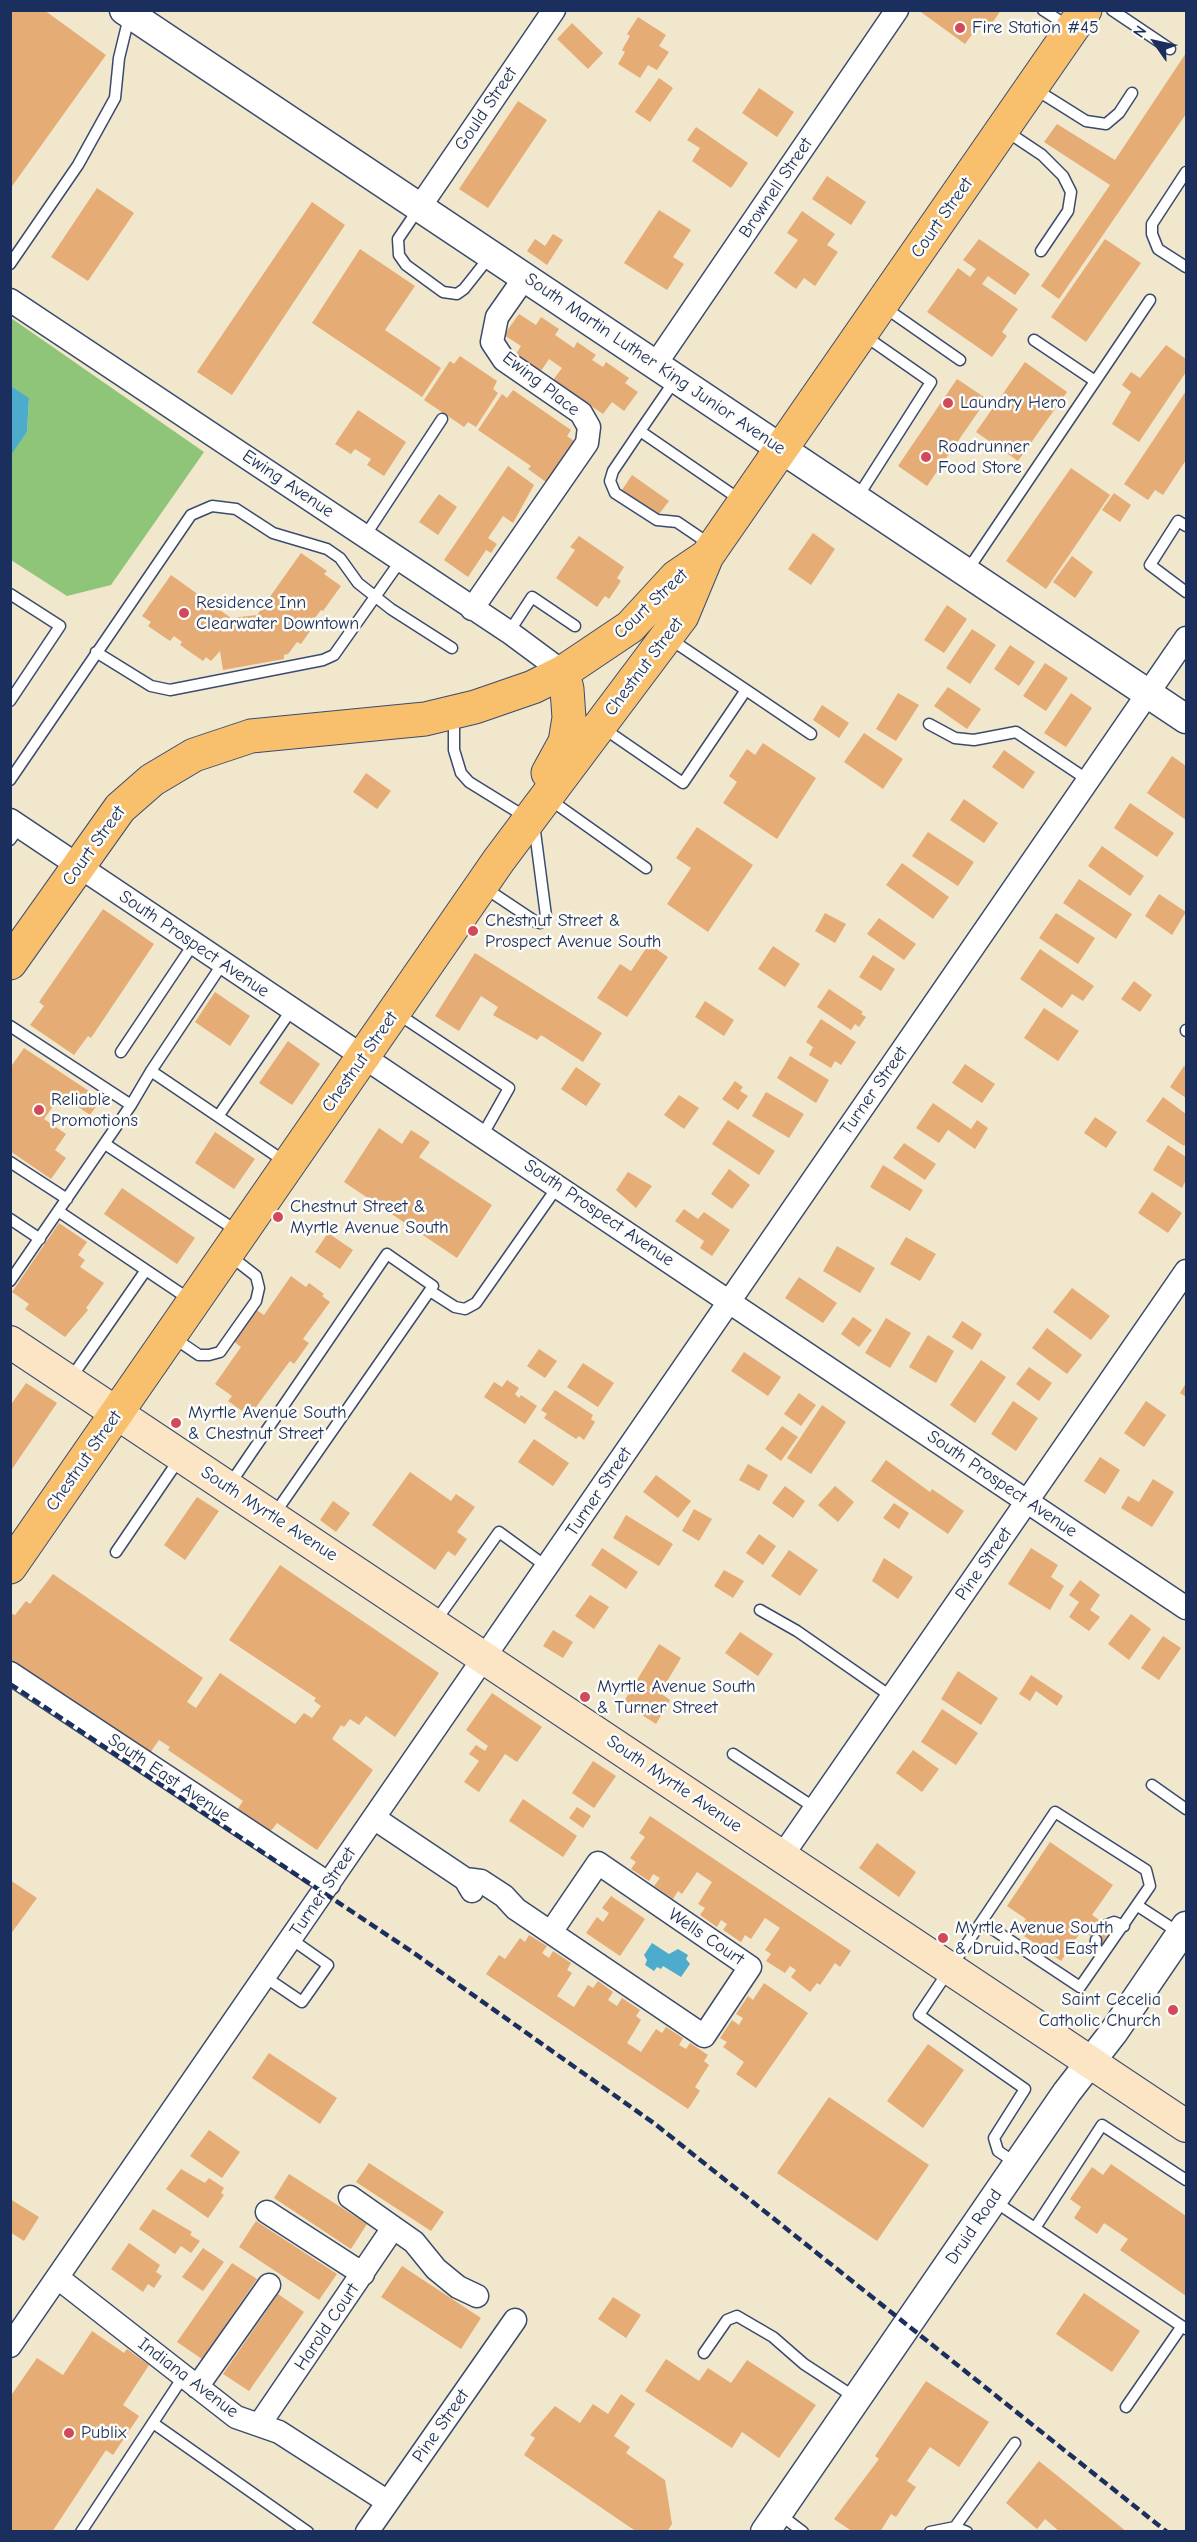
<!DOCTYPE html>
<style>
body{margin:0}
#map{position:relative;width:1197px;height:2542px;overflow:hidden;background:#f0e7cc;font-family:"Comic Neue",sans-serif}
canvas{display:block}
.frame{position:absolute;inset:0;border:12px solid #1b2f5e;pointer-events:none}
.north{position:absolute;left:1125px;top:12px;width:60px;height:60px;-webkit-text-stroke:4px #fdfcf7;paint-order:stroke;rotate:304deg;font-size:16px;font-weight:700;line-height:24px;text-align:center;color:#1b2f5e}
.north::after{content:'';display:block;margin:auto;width:21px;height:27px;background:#1b2f5e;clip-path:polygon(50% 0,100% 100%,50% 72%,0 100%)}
</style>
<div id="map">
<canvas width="1197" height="2542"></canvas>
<div class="frame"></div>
<div class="north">N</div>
</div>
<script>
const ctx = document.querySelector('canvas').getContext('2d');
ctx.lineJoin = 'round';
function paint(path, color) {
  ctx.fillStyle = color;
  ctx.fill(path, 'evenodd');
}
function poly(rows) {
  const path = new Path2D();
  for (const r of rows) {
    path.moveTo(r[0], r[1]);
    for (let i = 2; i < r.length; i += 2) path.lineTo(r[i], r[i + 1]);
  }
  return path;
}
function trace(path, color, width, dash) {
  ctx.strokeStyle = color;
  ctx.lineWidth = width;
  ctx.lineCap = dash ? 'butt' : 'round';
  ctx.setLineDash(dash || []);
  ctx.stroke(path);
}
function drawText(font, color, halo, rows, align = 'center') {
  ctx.font = font + ' "Comic Neue",sans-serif';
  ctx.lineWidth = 5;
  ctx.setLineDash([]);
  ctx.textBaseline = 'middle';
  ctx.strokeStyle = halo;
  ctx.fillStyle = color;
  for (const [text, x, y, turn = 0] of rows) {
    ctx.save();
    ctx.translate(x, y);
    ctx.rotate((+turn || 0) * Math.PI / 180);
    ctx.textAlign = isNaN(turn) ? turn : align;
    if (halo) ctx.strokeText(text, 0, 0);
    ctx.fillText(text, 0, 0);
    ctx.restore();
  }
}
const green = poly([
 [11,318,204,452,111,585,67,596,11,560,10,455,27,432,29,399,11,386]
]);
const water = poly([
 [11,386,29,398,27,432,11,455],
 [652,1943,669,1954,678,1949,688,1955,686,1959,690,1964,681,1977,663,1966,661,1969,657,1967,654,1971,645,1965,647,1960,644,1955]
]);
const building = poly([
 [10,10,44,10,106,55,10,189],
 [918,10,1001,10,987,31,979,25,965,44],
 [638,17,666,35,659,46,669,52,657,70,648,65,640,78,618,64,625,52,622,50,630,36,627,34],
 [572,23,603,53,588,69,557,39],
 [1186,53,1186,114,1059,299,1041,286,1110,185,1044,142,1057,124,1115,160],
 [659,78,673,88,650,122,635,112],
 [759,88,794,112,777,137,742,113],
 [518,101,547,120,488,208,459,189],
 [696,127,748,163,731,188,692,161,700,148,687,140],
 [827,176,866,202,851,225,812,199],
 [97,188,134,213,88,281,51,257],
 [312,202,345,225,232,395,197,372],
 [659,210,691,230,673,257,684,264,667,290,624,263],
 [802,211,835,234,827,245,838,252,815,286,804,278,796,289,774,273,798,240,787,233],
 [553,234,563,240,547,265,527,251,535,239,545,246],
 [979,239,1030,274,1015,295,988,276,982,284,1018,309,1002,332,1007,336,992,357,927,312,958,268,970,277,976,269,963,260],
 [1105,239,1141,263,1086,342,1051,317],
 [360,249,415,286,385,330,441,368,422,397,312,323],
 [519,314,536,325,541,317,559,329,555,335,574,348,577,342,596,355,592,360,603,367,606,362,629,378,625,383,638,392,624,411,612,402,603,414,553,380,562,368,549,359,541,371,516,354,521,346,504,335],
 [1166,345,1186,359,1186,372,1139,442,1112,424,1131,392,1122,385,1131,372,1140,378],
 [460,356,497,381,493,389,498,393,476,427,468,422,464,427,424,400,450,361,454,364],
 [1025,362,1067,392,1018,461,976,432],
 [957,379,987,399,927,486,898,466],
 [513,390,571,430,567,436,574,441,546,482,528,469,531,466,478,430,502,394,507,398],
 [1186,391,1186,460,1163,495,1155,490,1148,500,1124,484],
 [358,410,406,442,384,476,367,465,371,459,355,449,351,454,335,444],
 [508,466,534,485,513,523,503,516,488,538,497,544,491,553,486,550,468,577,444,560],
 [1071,468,1110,495,1046,589,1006,561],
 [632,475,669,501,656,518,620,493],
 [1114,493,1131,505,1120,522,1102,510],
 [439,494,457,507,438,535,419,522],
 [813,533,835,549,811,585,788,569],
 [579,536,624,567,617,578,621,581,609,599,605,596,597,607,556,578,575,550,570,547],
 [301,553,327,571,324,574,341,586,323,611,321,610,314,619,317,621,301,644,297,642,288,654,284,655,284,659,223,670,220,651,211,661,206,657,203,661,180,645,182,642,174,636,170,641,148,626,151,622,142,616,171,575,231,618,257,615],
 [1072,556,1093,572,1075,598,1053,582],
 [947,605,967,619,944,653,924,640],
 [972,629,996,645,970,684,946,668],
 [1010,645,1035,662,1019,686,994,669],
 [1045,663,1068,678,1046,711,1023,696],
 [948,687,981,709,967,729,934,706],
 [898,693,919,705,896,741,876,729],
 [1071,693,1092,708,1066,747,1044,733],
 [822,705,849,723,839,738,813,720],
 [864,733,903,759,883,789,844,762],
 [763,743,816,778,777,839,723,803,737,782,729,776,747,749,755,755],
 [1004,750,1035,772,1023,789,992,767],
 [1172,756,1186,766,1186,820,1147,793],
 [366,773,391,791,377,809,353,792],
 [964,799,998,823,984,843,950,820],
 [1130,803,1174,833,1157,857,1114,828],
 [697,827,753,865,708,932,667,904,691,868,676,858],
 [928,832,974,862,958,886,912,856],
 [1102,846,1144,876,1130,896,1088,866],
 [902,863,949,897,933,919,886,885],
 [1079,879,1132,914,1116,939,1063,903],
 [1159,894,1186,912,1172,935,1145,916],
 [103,909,154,944,91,1038,88,1036,74,1055,30,1025,44,1006,39,1002],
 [825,913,846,924,835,943,815,931],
 [1056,913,1095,938,1078,964,1039,938],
 [879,918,916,944,904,960,867,934],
 [649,944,668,957,627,1017,597,998,620,964,631,971],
 [773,946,800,964,785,987,758,969],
 [1040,949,1094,986,1083,1001,1072,994,1062,1008,1020,979],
 [475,953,602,1033,583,1062,541,1035,537,1040,493,1015,498,1007,481,996,459,1031,435,1016],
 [873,955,895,969,881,991,859,977],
 [1134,981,1152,995,1140,1012,1121,999],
 [829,989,863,1012,861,1014,866,1017,859,1027,855,1024,851,1030,817,1007],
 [215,992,250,1016,230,1046,195,1022],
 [705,1001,734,1020,724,1036,695,1017],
 [1044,1008,1079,1031,1058,1061,1024,1038],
 [821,1019,856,1042,841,1065,835,1061,831,1068,809,1055,813,1047,806,1042],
 [288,1041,320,1064,292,1105,259,1083],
 [24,1048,101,1099,90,1115,61,1095,44,1119,66,1134,55,1150,66,1158,51,1179,10,1151,10,1068],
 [790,1056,829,1080,816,1103,777,1078],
 [965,1064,995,1084,982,1103,952,1083],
 [1184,1066,1186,1067,1186,1098,1170,1087],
 [576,1067,601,1084,586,1106,561,1089],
 [735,1081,743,1087,740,1091,748,1096,738,1110,722,1099],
 [766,1092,804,1114,789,1138,752,1116],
 [679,1095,699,1108,684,1129,664,1115],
 [1163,1097,1186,1114,1186,1143,1184,1146,1146,1121],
 [933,1103,971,1129,977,1120,988,1128,975,1149,948,1130,939,1143,916,1128],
 [1095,1117,1117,1132,1106,1148,1084,1133],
 [728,1120,775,1151,759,1175,712,1144],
 [379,1128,402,1144,411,1130,430,1142,419,1157,492,1205,457,1258,344,1182],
 [215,1132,255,1159,234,1189,195,1163],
 [904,1143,936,1164,925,1180,893,1158],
 [1168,1145,1186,1157,1186,1180,1182,1188,1153,1170],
 [883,1165,923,1190,910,1211,870,1187],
 [729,1169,750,1185,732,1209,711,1194],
 [628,1172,652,1186,636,1208,616,1190],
 [122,1188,195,1238,177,1264,104,1214],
 [1152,1192,1182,1213,1168,1233,1138,1213],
 [684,1209,698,1219,704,1212,730,1230,712,1256,700,1248,704,1241,675,1221],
 [59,1223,87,1242,78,1255,85,1260,80,1267,104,1283,86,1308,88,1310,65,1337,25,1309,29,1304,12,1292],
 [328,1233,353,1250,340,1269,315,1252],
 [906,1237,936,1254,920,1281,890,1264],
 [837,1246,875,1268,860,1293,823,1271],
 [291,1276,306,1287,309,1283,324,1294,322,1296,330,1302,303,1339,309,1343,294,1364,290,1361,253,1411,246,1405,242,1411,228,1401,232,1396,215,1384,241,1347,232,1340,255,1309,264,1315],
 [799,1277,837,1303,823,1323,785,1298],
 [1072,1288,1110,1316,1091,1340,1053,1312],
 [853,1317,872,1330,859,1347,841,1334],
 [886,1318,911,1333,890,1368,865,1353],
 [962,1321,982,1334,972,1350,952,1337],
 [1047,1328,1082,1355,1067,1374,1032,1348],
 [928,1335,954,1351,936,1383,909,1367],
 [539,1349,557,1361,545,1378,527,1366],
 [744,1352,781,1377,768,1396,731,1371],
 [981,1360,1006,1377,975,1423,950,1405],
 [583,1363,614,1383,598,1407,567,1387],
 [1029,1367,1052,1383,1039,1401,1016,1384],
 [507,1380,519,1388,515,1394,519,1398,521,1395,537,1406,525,1424,484,1397,494,1382,502,1387],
 [26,1383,57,1403,10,1472,10,1406],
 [1186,1383,1186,1397,1180,1393],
 [555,1390,593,1415,591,1419,595,1422,584,1440,579,1436,576,1439,544,1418,547,1414,541,1410],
 [799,1393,816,1405,801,1426,784,1414],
 [1013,1401,1038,1418,1016,1451,991,1434],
 [1146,1401,1166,1415,1144,1447,1124,1433],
 [822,1405,846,1422,811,1474,787,1458],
 [782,1426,798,1437,781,1461,765,1449],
 [534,1439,569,1463,553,1486,518,1462],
 [1100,1457,1120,1470,1105,1494,1084,1481],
 [886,1460,930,1492,932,1489,964,1511,948,1534,871,1481],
 [748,1464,768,1475,759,1491,739,1480],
 [410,1472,451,1501,456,1494,475,1507,457,1532,467,1539,455,1556,448,1551,435,1570,372,1525],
 [656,1475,691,1501,678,1518,643,1492],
 [1153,1479,1174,1492,1152,1527,1121,1508,1128,1496,1139,1502],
 [785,1486,805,1501,793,1518,772,1503],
 [835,1486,854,1502,838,1522,818,1505],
 [197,1497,219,1511,185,1560,164,1545],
 [333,1501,350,1513,336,1532,320,1520],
 [894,1503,909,1513,899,1529,883,1518],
 [694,1509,712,1519,699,1541,682,1531],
 [626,1515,673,1544,659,1566,613,1538],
 [759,1534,776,1546,763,1565,746,1553],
 [602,1548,638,1572,626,1589,591,1565],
 [1031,1548,1058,1565,1051,1577,1064,1586,1050,1610,1008,1584],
 [789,1550,818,1570,800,1596,771,1576],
 [884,1558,913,1577,898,1599,872,1581],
 [280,1565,439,1673,395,1737,366,1716,359,1725,350,1719,344,1727,341,1725,332,1739,373,1770,317,1850,277,1823,267,1836,235,1813,243,1801,168,1750,170,1747,159,1740,150,1753,10,1660,10,1613,15,1615,26,1601,30,1604,53,1574,203,1678,187,1702,196,1708,220,1673,295,1724,304,1713,312,1718,321,1706,314,1701,316,1698,229,1640],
 [724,1570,744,1581,733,1598,714,1586],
 [1080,1580,1100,1595,1090,1610,1100,1617,1089,1631,1069,1617,1079,1602,1069,1595],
 [590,1595,609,1607,594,1629,575,1616],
 [1131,1614,1151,1629,1129,1660,1108,1644],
 [553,1630,573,1642,563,1658,543,1646],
 [740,1632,773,1654,758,1676,725,1653],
 [1163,1636,1181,1648,1159,1680,1141,1668],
 [659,1644,681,1658,660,1693,670,1700,656,1724,623,1703],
 [958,1671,998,1698,981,1725,941,1699],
 [1031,1675,1063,1696,1057,1706,1036,1691,1030,1701,1019,1694],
 [492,1693,542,1727,517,1762,505,1754,479,1792,464,1782,479,1761,469,1754,476,1745,485,1751,488,1746,466,1730],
 [942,1709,978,1733,956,1765,921,1742],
 [913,1750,939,1769,922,1792,896,1773],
 [593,1761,616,1776,594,1808,572,1793],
 [523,1799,577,1836,563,1857,509,1821],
 [577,1807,591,1816,583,1828,569,1818],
 [650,1816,851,1951,840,1967,835,1963,820,1985,817,1983,810,1992,791,1977,796,1970,790,1966,785,1973,766,1961,771,1954,765,1950,780,1928,765,1918,751,1939,745,1935,741,1942,723,1930,727,1924,721,1920,717,1927,700,1915,705,1908,698,1904,712,1882,697,1872,682,1894,678,1891,673,1899,654,1886,660,1878,653,1874,649,1881,631,1869,636,1862,630,1858,645,1837,639,1833],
 [1050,1842,1113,1885,1092,1915,1112,1929,1102,1944,1082,1930,1061,1961,1018,1932,1026,1919,1007,1906],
 [877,1843,916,1872,899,1897,859,1868],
 [10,1880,37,1898,10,1935],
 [611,1896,645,1919,620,1956,586,1933,597,1917,603,1922,609,1913,602,1908],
 [529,1935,547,1946,542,1953,549,1958,553,1951,571,1963,567,1970,572,1973,557,1996,574,2007,588,1985,593,1988,598,1981,613,1992,608,2000,617,2006,622,1998,640,2010,636,2016,641,2020,627,2043,641,2052,656,2029,662,2033,666,2027,683,2038,679,2045,686,2049,690,2043,708,2055,704,2061,709,2065,695,2087,700,2091,688,2109,486,1974,499,1955,505,1959,520,1938,525,1942],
 [764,1983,808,2013,756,2088,736,2074,744,2062,723,2047,727,2042,720,2038,732,2020,739,2025,743,2018,736,2014,748,1996,753,2000],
 [928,2044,964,2070,923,2128,887,2101],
 [269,2053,337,2098,320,2124,252,2078],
 [829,2097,929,2165,877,2241,777,2173],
 [209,2130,240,2152,222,2178,190,2156],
 [369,2163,444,2212,431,2231,356,2182],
 [1111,2164,1186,2216,1186,2296,1120,2250,1128,2239,1104,2223,1097,2234,1074,2218,1081,2207,1070,2199,1092,2167,1103,2175],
 [181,2169,205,2183,209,2178,224,2188,221,2193,224,2195,208,2218,166,2189],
 [289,2174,367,2224,351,2249,274,2198],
 [10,2199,39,2217,24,2241,10,2232],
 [153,2209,192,2232,190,2235,200,2241,191,2253,181,2246,175,2254,139,2229],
 [256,2221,337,2274,319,2300,239,2247],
 [129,2243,160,2265,156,2272,162,2276,154,2288,148,2284,143,2292,111,2269],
 [203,2248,224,2262,203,2291,182,2277],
 [232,2263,257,2279,202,2359,177,2342],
 [402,2266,481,2318,461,2349,381,2297],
 [1084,2293,1140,2331,1112,2372,1056,2334],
 [278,2294,304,2312,249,2391,223,2374],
 [613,2297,641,2315,626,2338,598,2319],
 [92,2331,124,2353,127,2349,149,2365,123,2405,139,2416,113,2455,106,2450,52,2532,10,2532,10,2397,37,2358,63,2375],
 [666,2359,699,2381,708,2368,731,2383,747,2360,816,2405,779,2458,742,2432,732,2448,645,2391],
 [926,2381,989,2422,959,2467,930,2447,907,2481,916,2487,896,2517,891,2514,880,2532,853,2532,834,2519,879,2459,875,2456],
 [621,2394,635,2404,614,2436,630,2447,626,2453,665,2480,672,2524,667,2532,637,2532,524,2455,535,2438,530,2435,555,2406,580,2423,593,2404,608,2414],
 [1039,2461,1127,2532,1060,2532,1045,2519,1037,2529,1006,2503]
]);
const service = poly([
 [1043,10,1068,26],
 [1112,10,1170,49],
 [1035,89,1086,121,1106,124,1119,113,1132,93],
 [1006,131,1042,155,1063,176,1071,192,1068,211,1041,251],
 [1186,172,1152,224,1152,234,1158,249,1186,267],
 [419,208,398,239,399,255,406,265,443,292,457,294,464,289,491,255],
 [10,264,78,165,115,98,119,58,129,17],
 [884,307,960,360],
 [1034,340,1095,381],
 [675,380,640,431,742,501],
 [640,431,613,471,610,481,615,493,657,520,677,522,711,545],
 [857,498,931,382,865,336],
 [1186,526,1178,521,1150,565,1186,592],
 [365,536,442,419],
 [967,571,1150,300],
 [10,594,60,626,10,701],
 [509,632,532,597,575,626],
 [96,652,151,686,170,690,323,660,334,655,401,560],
 [746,690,811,734],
 [454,724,454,750,461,773,469,782,524,816],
 [929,724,955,738,974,740,1016,732,1088,780],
 [603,728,683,783,746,690,670,639],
 [10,780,191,515,212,506,236,509,273,533,327,549,340,558,358,583,391,609,452,648],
 [549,799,646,868],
 [10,840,20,826],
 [485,888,536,922,540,923,546,916,534,824],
 [398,1014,509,1088,482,1136],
 [10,1026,131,1105],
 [1186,1030,1186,1031],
 [121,1052,194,943],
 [151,1071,287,1163],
 [219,1115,292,1009],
 [105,1144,237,1231],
 [10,1162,67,1199],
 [58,1211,192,1301],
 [10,1219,40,1239],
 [10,1281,131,1105,151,1071,223,963],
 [430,1291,455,1307,465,1309,476,1303,558,1186],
 [174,1338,199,1355,209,1355,220,1352,256,1301,259,1288,256,1276,229,1255],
 [71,1378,146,1270],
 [230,1484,387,1254,433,1286,273,1516],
 [116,1552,180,1458],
 [760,1610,797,1631,892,1697],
 [435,1622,499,1532,547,1567],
 [733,1754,815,1808],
 [1152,1785,1186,1809],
 [1138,1906,1181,1934],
 [982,1922,1080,1987,1150,1886,1146,1870,1055,1812,919,2015,1025,2089,994,2138,998,2151,1017,2164],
 [1106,1925,1114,1922,1124,1926],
 [1096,1940,1095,1948,1103,1954],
 [265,1977,302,2002,328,1965,291,1939],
 [994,2201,1186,2329],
 [1035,2228,1102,2125,1186,2180],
 [704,2353,727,2320,737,2316,773,2337,804,2364,856,2398],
 [1126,2407,1182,2326],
 [153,2423,308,2532],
 [778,2513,803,2532],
 [955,2527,1015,2443],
 [81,2532,183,2377],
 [930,2532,955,2527,967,2532]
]);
const minor = poly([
 [419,208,554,10],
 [10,300,509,632,563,672],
 [655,365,897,10],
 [472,609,587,443,589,427,581,413,504,360,492,342,497,317,525,277],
 [10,820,1186,1608],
 [10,1673,329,1884],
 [374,1818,465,1879,472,1891],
 [782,1856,1186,1271],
 [465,1879,481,1881,504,1896,516,1909,704,2036,750,1967,598,1863,551,1932],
 [350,2197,414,2242,436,2269,458,2287,477,2296],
 [267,2212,363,2274],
 [58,2278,236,2417,279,2432,388,2502],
 [10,2346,1186,638],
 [197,2387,269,2285],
 [259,2425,393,2228],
 [367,2532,515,2320]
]);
const tertiary = poly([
 [124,10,1186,719],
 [765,2532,1067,2092,1113,2033,1186,1926]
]);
const secondary = poly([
 [10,1342,1186,2126]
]);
const primary = poly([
 [548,773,565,742,569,718,567,689,563,672],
 [10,963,120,808,152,780,194,755,251,736,425,719,475,707,533,687,563,672,630,627,676,577,707,556,1085,10],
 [10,1567,499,860,682,616,707,556]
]);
const rail = poly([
 [10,1684,411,1951,655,2124,1167,2532]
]);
const markers = [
 [960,28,6,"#d1495b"],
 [948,403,6,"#d1495b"],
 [926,457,6,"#d1495b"],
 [184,613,6,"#d1495b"],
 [473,931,6,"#d1495b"],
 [39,1110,6,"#d1495b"],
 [278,1217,6,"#d1495b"],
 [176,1423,6,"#d1495b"],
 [585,1697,6,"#d1495b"],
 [943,1938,6,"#d1495b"],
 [1173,2010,6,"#d1495b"],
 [69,2433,6,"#d1495b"]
];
const poiNames = [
 ["Fire Station #45",972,28],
 ["Laundry Hero",960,403],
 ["Roadrunner",938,447],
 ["Food Store",938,468],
 ["Residence Inn",196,603],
 ["Clearwater Downtown",196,624],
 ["Chestnut Street &",485,921],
 ["Prospect Avenue South",485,942],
 ["Reliable",51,1100],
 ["Promotions",51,1121],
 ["Chestnut Street &",290,1207],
 ["Myrtle Avenue South",290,1228],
 ["Myrtle Avenue South",188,1413],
 ["& Chestnut Street",188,1434],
 ["Myrtle Avenue South",597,1687],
 ["& Turner Street",597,1708],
 ["Myrtle Avenue South",955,1928],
 ["& Druid Road East",955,1949],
 ["Saint Cecelia",1161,2000,"right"],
 ["Catholic Church",1161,2021,"right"],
 ["Publix",81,2433]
];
const streetNames = [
 ["Gould Street",486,109,-56],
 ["Brownell Street",776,188,-56],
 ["Court Street",942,218,-55],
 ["South Martin Luther King Junior Avenue",655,364,34],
 ["Ewing Place",541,384,38],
 ["Ewing Avenue",288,484,34],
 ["Court Street",651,604,-43],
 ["Chestnut Street",644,667,-53],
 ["Court Street",94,846,-54],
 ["South Prospect Avenue",194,944,34],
 ["Chestnut Street",360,1062,-55],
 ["Turner Street",874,1091,-55],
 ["South Prospect Avenue",599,1213,34],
 ["Chestnut Street",84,1461,-55],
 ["South Prospect Avenue",1002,1484,34],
 ["Turner Street",599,1492,-56],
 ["South Myrtle Avenue",269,1514,33],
 ["Pine Street",984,1564,-55],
 ["South East Avenue",169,1778,34],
 ["South Myrtle Avenue",674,1784,34],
 ["Turner Street",323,1892,-56],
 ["Wells Court",706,1937,34],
 ["Druid Road",974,2227,-56],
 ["Harold Court",327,2327,-56],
 ["Indiana Avenue",188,2378,37],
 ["Pine Street",441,2426,-55]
];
paint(green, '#8ec578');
paint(water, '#4daccc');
paint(building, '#e5ac76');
trace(service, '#3b4b6e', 13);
trace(minor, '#3b4b6e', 25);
trace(tertiary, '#3b4b6e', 31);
trace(secondary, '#3b4b6e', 34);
trace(primary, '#3b4b6e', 35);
trace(service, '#fff', 10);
trace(minor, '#fff', 22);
trace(tertiary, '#fff', 28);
trace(secondary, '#fce5c4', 32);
trace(primary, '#f8bf6c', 33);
trace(rail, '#1b2f5e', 4.5, [9, 4.5]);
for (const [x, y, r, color] of markers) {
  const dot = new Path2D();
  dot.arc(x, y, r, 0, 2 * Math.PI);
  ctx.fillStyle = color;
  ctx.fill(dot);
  trace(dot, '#fdfcf7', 2);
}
drawText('18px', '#1b2f5e', '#fdfcf7', poiNames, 'left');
drawText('18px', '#1b2f5e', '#fdfcf7', streetNames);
</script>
